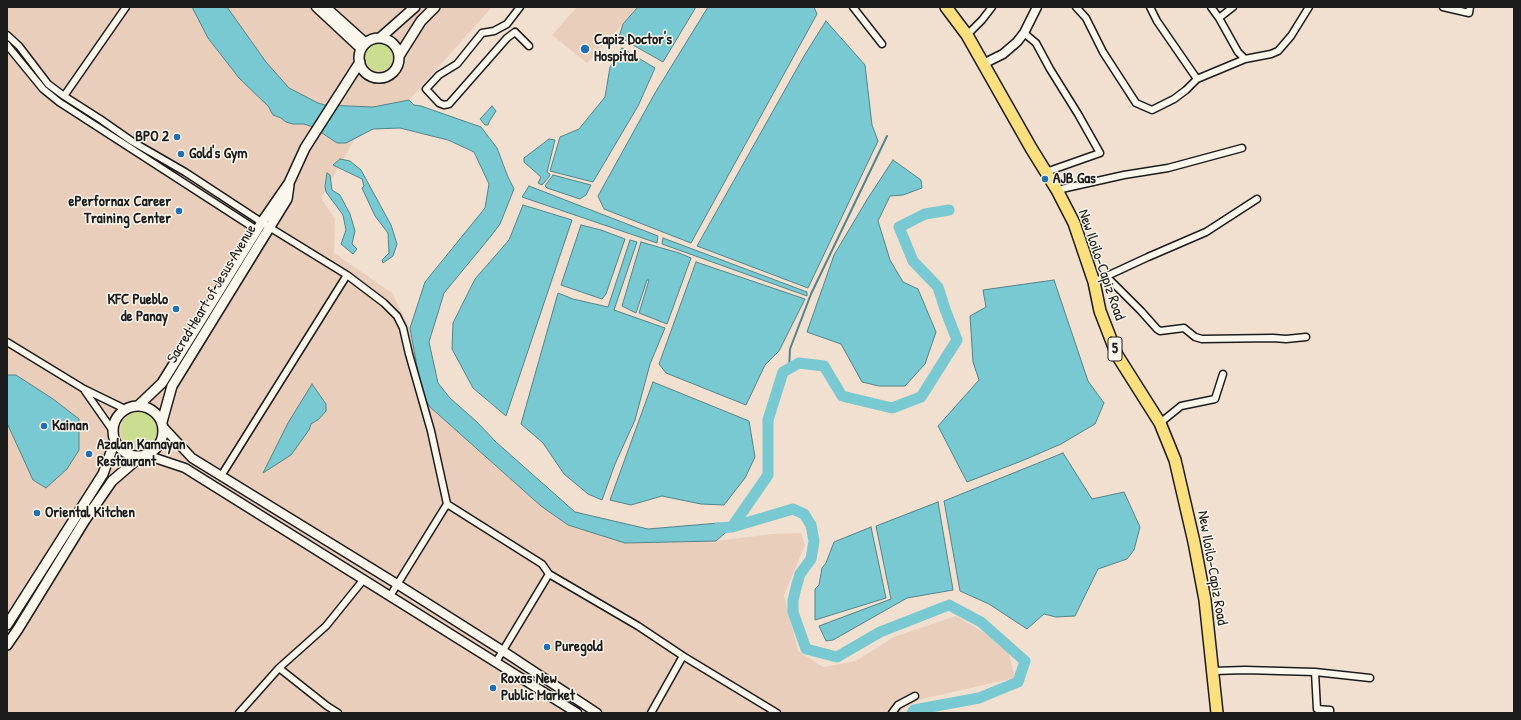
<!DOCTYPE html>
<style>
body{margin:0}
#map{position:relative;width:1521px;height:720px;overflow:hidden;background:#f1dfd0;font-family:"Patrick Hand",sans-serif}
canvas{display:block}
.frame{position:absolute;inset:0;border:8px solid #1c1c1c;pointer-events:none}
</style>
<div id="map">
<canvas width="1521" height="720"></canvas>
<div class="frame"></div>
</div>
<script>
const ctx = document.querySelector('canvas').getContext('2d');
ctx.lineJoin = 'round';
function paint(path, color) {
  ctx.fillStyle = color;
  ctx.fill(path, 'evenodd');
}
function poly(rows) {
  const path = new Path2D();
  for (const r of rows) {
    if (r.length === 3) {
      path.moveTo(r[0] + r[2], r[1]);
      path.arc(r[0], r[1], r[2], 0, 2 * Math.PI);
      continue;
    }
    path.moveTo(r[0], r[1]);
    for (let i = 2; i < r.length; i += 2) path.lineTo(r[i], r[i + 1]);
  }
  return path;
}
function trace(path, color, width, dash) {
  ctx.strokeStyle = color;
  ctx.lineWidth = width;
  ctx.lineCap = dash ? 'butt' : 'round';
  ctx.setLineDash(dash || []);
  ctx.stroke(path);
}
function drawText(font, color, halo, rows, align = 'center') {
  ctx.font = font + ' "Patrick Hand",sans-serif';
  ctx.lineWidth = 3;
  ctx.setLineDash([]);
  ctx.textBaseline = 'middle';
  ctx.strokeStyle = halo;
  ctx.fillStyle = color;
  for (const [text, x, y, turn = 0] of rows) {
    ctx.save();
    ctx.translate(x, y);
    ctx.rotate((+turn || 0) * Math.PI / 180);
    ctx.textAlign = isNaN(turn) ? turn : align;
    if (halo) ctx.strokeText(text, 0, 0);
    ctx.fillText(text, 0, 0);
    ctx.restore();
  }
}
const built = poly([
 [7,7,492,7,409,100,373,107,321,198,335,219,334,253,392,293,410,329,422,393,430,407,541,506,568,525,625,543,716,541,772,534,801,533,805,545,784,595,798,651,823,667,856,661,894,637,956,616,995,639,1008,650,1015,678,922,699,902,709,900,713,7,713],
 [577,7,638,7,587,63,552,35]
]);
const green = poly([
 [379,57,14],
 [139,430,18]
]);
const water = poly([
 [192,7,227,7,266,62,289,88,318,103,325,105,373,107,409,100,414,105,421,106,481,127,497,148,508,177,514,189,500,224,491,236,444,293,429,342,438,383,450,398,477,422,496,442,575,512,648,529,719,523,732,527,716,541,625,543,568,525,541,506,430,407,422,394,410,328,425,282,485,208,489,184,474,152,448,140,400,128,373,129,346,143,337,143,313,127,304,124,293,124,286,122,281,118,273,115,268,106,239,78,208,38,192,7],
 [638,7,696,7,663,62,619,37,623,24,638,7],
 [708,7,814,7,817,14,691,243,604,209,598,196,655,93,708,7],
 [826,21,865,65,872,125,878,141,808,288,697,246,804,56,826,21],
 [622,48,655,68,638,106,593,182,550,171,560,137,579,129,605,97,610,67,622,48],
 [492,106,496,111,489,122,488,125,485,125,480,119,492,106],
 [549,139,555,140,547,172,550,174,549,177,542,185,538,183,541,177,524,162,524,158,549,139],
 [340,159,350,161,361,170,391,225,397,244,393,256,383,263,382,260,389,253,388,233,375,216,362,188,364,186,362,179,333,165,340,159],
 [893,160,921,180,922,188,903,195,890,196,878,221,890,260,903,282,918,289,936,332,925,364,905,386,879,386,862,382,841,344,807,332,834,255,868,198,893,160],
 [327,173,330,175,332,190,340,195,350,214,355,231,352,244,357,249,353,254,341,244,346,230,343,215,326,192,325,186,327,173],
 [553,175,591,185,586,195,580,199,547,188,545,186,553,175],
 [529,186,658,236,657,243,522,197,529,186],
 [523,205,572,220,506,416,473,388,452,349,453,323,475,279,509,240,523,205],
 [581,225,601,230,625,239,606,294,602,299,561,285,581,225],
 [663,238,807,292,807,296,662,244,663,238],
 [630,240,637,242,614,310,665,328,650,364,635,420,615,464,602,500,588,494,564,474,543,443,521,424,558,293,573,299,608,307,630,240],
 [641,242,679,253,691,258,667,324,639,313,649,280,647,280,636,313,622,306,641,242],
 [696,262,805,299,779,351,765,365,746,405,666,373,659,364,696,262],
 [1054,280,1088,381,1104,403,1095,424,1061,444,1024,460,967,482,938,426,979,380,973,362,970,316,986,307,983,290,1054,280],
 [7,375,16,375,53,399,79,419,79,450,67,469,46,488,33,480,7,423,7,375],
 [653,382,749,421,755,457,745,478,724,505,701,504,662,496,631,505,610,500,653,382],
 [312,384,326,404,326,411,319,419,311,424,309,430,291,455,263,473,288,423,312,384],
 [1063,453,1092,499,1124,492,1140,527,1134,550,1127,559,1098,569,1075,616,1056,617,1044,614,1027,629,989,604,960,591,944,501,1063,453],
 [938,502,953,590,907,598,833,640,826,641,819,626,891,599,876,526,938,502],
 [871,527,886,598,815,620,815,589,819,585,822,568,826,563,834,542,871,527]
]);
const stream = poly([
 [789,369,790,349,811,294,887,136]
]);
const river = poly([
 [732,527,768,475,768,420,783,372,799,363,824,366,842,396,892,408,921,397,957,340,945,309,938,287,913,261,899,227,925,214,949,210],
 [718,528,732,527,793,509,804,514,811,525,814,541,811,559,800,574,797,584,793,600,793,612,806,649,837,657,880,632,949,605,981,622,1025,661,1018,682,979,698,914,710,912,713]
]);
const minor = poly([
 [520,7,507,24,494,31,482,33,457,64,439,75,426,89,439,103,444,105,449,104,507,38,515,32,529,46],
 [853,7,882,44],
 [1076,7,1086,18,1103,52,1136,103,1152,110,1174,99,1186,90,1197,79,1245,59,1271,54,1278,51,1291,36,1309,7],
 [1150,7,1157,21,1197,79],
 [1211,7,1219,18,1238,52,1245,59],
 [1443,7,1469,13,1470,7],
 [1219,18,1233,7],
 [1024,33,1036,43,1050,69,1078,114,1100,153,1046,172],
 [7,35,19,46,48,84,64,96,100,119,133,142,185,172,269,227,347,275,384,303,397,316,403,328,409,354,431,431,447,504,390,596],
 [967,35,982,20,992,7],
 [7,45,43,89,59,102,257,230],
 [64,96,126,7],
 [1057,190,1124,175,1168,168,1242,148],
 [1107,277,1141,311,1157,329,1160,331,1184,328,1195,337,1202,339,1273,338,1286,339,1306,337],
 [1094,282,1148,257,1206,232,1257,199],
 [7,342,84,389,125,409],
 [85,391,113,431],
 [1160,423,1181,406,1215,399,1223,374],
 [221,476,347,275],
 [447,504,542,564,549,574,638,626,683,656,777,713],
 [496,662,549,574],
 [279,668,327,706,338,713],
 [1213,671,1245,670,1315,672,1370,678],
 [1315,672,1317,709,1330,710,1330,713],
 [239,713,279,668,326,626,364,579],
 [651,713,683,656],
 [892,713,898,705,915,696]
]);
const tertiary = poly([
 [316,7,361,49],
 [326,7,366,43],
 [983,64,1003,54,1017,42,1024,33,1037,7],
 [164,428,192,458,397,584,503,651,597,713],
 [146,455,185,468,577,713]
]);
const secondary = poly([
 [380,38,415,7],
 [379,58,20],
 [399,56,421,21,435,7],
 [139,405,162,383,262,222,289,183,305,148,360,62],
 [138,431,25],
 [162,422,172,386,287,199,289,185],
 [7,625,103,474,115,441],
 [7,645,18,629,85,520,112,481,141,456]
]);
const trunk = poly([
 [946,7,967,35,1031,148,1057,190,1074,223,1094,282,1100,311,1117,355,1160,423,1175,460,1194,542,1205,600,1217,713]
]);
const markers = [
 [585,49,5,"#1f6fb2"],
 [177,137,4,"#1f6fb2"],
 [181,154,4,"#1f6fb2"],
 [1045,179,4,"#1f6fb2"],
 [179,211,4,"#1f6fb2"],
 [176,309,4,"#1f6fb2"],
 [44,426,4,"#1f6fb2"],
 [89,454,4,"#1f6fb2"],
 [37,513,4,"#1f6fb2"],
 [547,647,4,"#1f6fb2"],
 [493,688,4,"#1f6fb2"]
];
const shields = [
 [1115,349,14]
];
const shieldNames = [
 ["5",1115,349]
];
const poiNames = [
 ["Capiz Doctor's",594,40],
 ["Hospital",594,57],
 ["BPO 2",169,137,"right"],
 ["Gold's Gym",189,154],
 ["AJB Gas",1053,179],
 ["ePerfornax Career",171,202,"right"],
 ["Training Center",171,219,"right"],
 ["KFC Pueblo",168,300,"right"],
 ["de Panay",168,317,"right"],
 ["Kainan",52,426],
 ["Azalan Kamayan",97,445],
 ["Restaurant",97,462],
 ["Oriental Kitchen",45,513],
 ["Puregold",555,647],
 ["Roxas New",501,679],
 ["Public Market",501,696]
];
const streetNames = [
 ["New Iloilo-Capiz Road",1101,265,71],
 ["Sacred Heart of Jesus Avenue",212,294,-59],
 ["New Iloilo-Capiz Road",1212,568,80]
];
paint(built, '#eacebc');
paint(green, '#cadd91');
paint(water, '#78c9d1');
trace(water, '#538489', 1);
trace(stream, '#538489', 2);
trace(river, '#78c9d1', 11);
trace(minor, '#1c1c1c', 9);
trace(tertiary, '#1c1c1c', 11);
trace(secondary, '#1c1c1c', 12);
trace(trunk, '#1c1c1c', 14);
trace(minor, '#fbf7ec', 6);
trace(tertiary, '#fbf7ec', 8);
trace(secondary, '#fbf7ec', 9);
trace(trunk, '#fce080', 11);
for (const [x, y, r, color] of markers) {
  const dot = new Path2D();
  dot.arc(x, y, r, 0, 2 * Math.PI);
  ctx.fillStyle = color;
  ctx.fill(dot);
  trace(dot, '#fbf7ec', 1.5);
}
for (const [x, y, w] of shields) {
  const box = new Path2D();
  box.roundRect(x - w / 2, y - 12, w, 24, 3);
  ctx.fillStyle = '#fbf7ec';
  ctx.fill(box);
  trace(box, '#1c1c1c', 1);
}
drawText('bold 14px', '#1c1c1c', null, shieldNames);
drawText('bold 15px', '#1c1c1c', '#fbf7ec', poiNames, 'left');
drawText('15px', '#1c1c1c', '#fbf7ec', streetNames);
</script>
